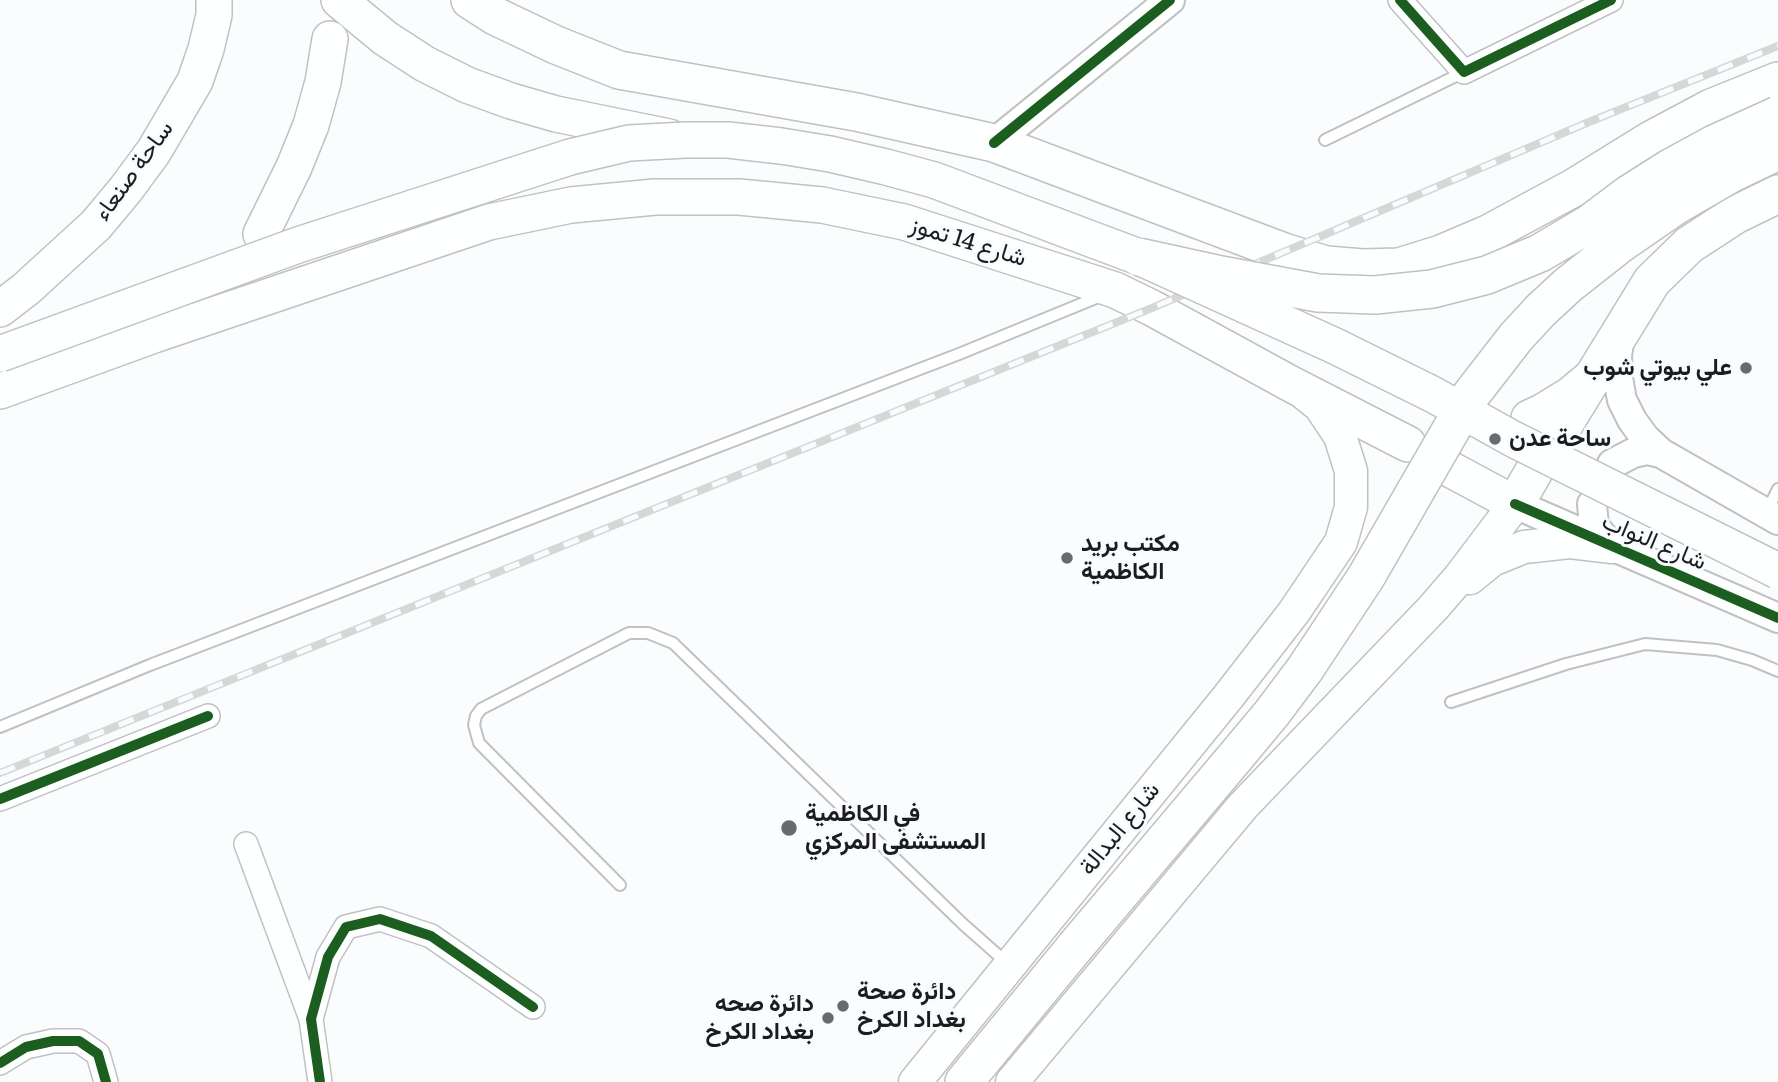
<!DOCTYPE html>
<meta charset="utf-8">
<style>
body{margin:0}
canvas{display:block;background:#fbfcfd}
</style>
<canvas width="1778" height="1082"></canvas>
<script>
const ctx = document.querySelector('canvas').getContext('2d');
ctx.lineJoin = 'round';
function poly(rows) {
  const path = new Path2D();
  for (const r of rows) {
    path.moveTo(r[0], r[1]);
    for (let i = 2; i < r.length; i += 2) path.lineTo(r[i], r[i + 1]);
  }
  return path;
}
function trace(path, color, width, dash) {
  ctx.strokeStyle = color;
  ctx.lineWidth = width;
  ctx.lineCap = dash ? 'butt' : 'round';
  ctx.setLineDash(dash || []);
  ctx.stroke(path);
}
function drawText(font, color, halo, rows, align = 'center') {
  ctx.font = font + ' Literata,Vazirmatn,serif';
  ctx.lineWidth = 6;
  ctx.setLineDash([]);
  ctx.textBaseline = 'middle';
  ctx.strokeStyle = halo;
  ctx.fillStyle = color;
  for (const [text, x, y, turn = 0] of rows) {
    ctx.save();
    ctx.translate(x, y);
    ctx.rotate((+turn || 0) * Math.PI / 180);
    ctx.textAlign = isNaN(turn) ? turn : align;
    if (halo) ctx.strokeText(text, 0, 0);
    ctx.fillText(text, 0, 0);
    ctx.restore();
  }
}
const service = poly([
 [1325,140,1464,72],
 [1767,511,1778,489],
 [1451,702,1566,664,1645,644,1717,650,1752,660,1778,671],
 [0,727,150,665,959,354,1103,295],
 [620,885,479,743,474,725,476,716,481,709,629,633,648,633,673,643,964,925,1007,963]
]);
const minor = poly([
 [1400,0,1464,72,1611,0],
 [0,799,208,716],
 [246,844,311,1019],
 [0,1063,26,1047,53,1041,79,1041,98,1054,106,1082],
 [320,1082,311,1019,328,957,346,927,380,919,431,936,533,1007]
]);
const tertiary = poly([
 [994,143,1170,0],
 [1620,335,1617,356,1618,378,1622,400,1632,420,1645,438,1661,453,1778,520],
 [1612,464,1633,453,1647,450,1661,453],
 [1515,504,1778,618],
 [1592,504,1594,526,1612,547]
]);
const secondary = poly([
 [1470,578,1492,560,1524,547,1570,542,1612,547],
 [915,1082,1228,697,1294,612,1341,542,1351,507,1351,471,1340,436,1320,406,1305,394],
 [1012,1082,1243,806,1433,608,1459,578,1515,504]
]);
const primary = poly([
 [339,0,385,38,425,64,467,85,511,101,556,114,669,137],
 [261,234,294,167,311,125,323,82,330,39],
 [0,309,26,289,96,225,126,189,154,151,195,81,206,49,214,15,214,0],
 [0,391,154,335,489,222,571,205,655,197,739,197,822,205,904,222,1115,290,1152,308,1291,384,1408,444],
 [1529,418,1544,411,1570,395,1593,376],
 [1448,468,1515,504]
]);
const trunk = poly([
 [470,0,495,16,556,45,619,70,856,112,994,143,1284,252,1326,265,1363,268,1399,267,1441,254,1488,234,1575,187,1651,140,1711,108,1778,81],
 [1558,434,1652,281,1689,245,1735,215,1778,194],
 [1515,504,1533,473],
 [964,1082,1075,947]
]);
const rail = poly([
 [0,773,1152,308,1589,122,1778,46]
]);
const primaryBridge = poly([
 [0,354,298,245,570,157,629,143,686,140,728,140,781,146,830,154,886,167,934,180,1139,257,1335,346,1432,394,1513,439,1778,571]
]);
const trunkBridge = poly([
 [1139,257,1221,275,1318,293,1375,295,1432,289,1487,275,1540,253,1589,224,1629,194,1670,168,1714,144,1778,115],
 [1075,947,1237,755,1272,713,1305,669,1366,577,1471,395,1516,337,1541,310,1568,285,1620,244,1675,206,1732,173,1778,151]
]);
const cycleway = poly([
 [1400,0,1464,72,1611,0],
 [994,143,1170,0],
 [1515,504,1778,618],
 [0,799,208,716],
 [0,1063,26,1047,53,1041,79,1041,98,1054,106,1082],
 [320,1082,311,1019,328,957,346,927,380,919,431,936,533,1007]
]);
const markers = [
 [1746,368,7,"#696a6c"],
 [1495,439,7,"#696a6c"],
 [1067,558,7,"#696a6c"],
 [789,828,9,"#696a6c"],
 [843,1006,7,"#696a6c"],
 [828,1018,7,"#696a6c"]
];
const streetNames = [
 ["ساحة صنعاء",134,171,-54],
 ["شارع 14 تموز",968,242,17],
 ["شارع النواب",1654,542,23],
 ["شارع البدالة",1120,829,-51]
];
const poiNames = [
 ["علي بيوتي شوب",1732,368,"right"],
 ["ساحة عدن",1509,439],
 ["مكتب بريد",1081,544],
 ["الكاظمية",1081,572],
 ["في الكاظمية",805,814],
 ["المستشفى المركزي",805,842],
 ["دائرة صحة",857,992],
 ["بغداد الكرخ",857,1020],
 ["دائرة صحه",814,1004,"right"],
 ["بغداد الكرخ",814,1032,"right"]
];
trace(service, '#c1c1c3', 14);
trace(minor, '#c1c1c3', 26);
trace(tertiary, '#c1c1c3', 32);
trace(secondary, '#c1c1c3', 35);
trace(primary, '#c1c1c3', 38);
trace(trunk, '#c1c1c3', 40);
trace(service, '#feffff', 10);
trace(minor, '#feffff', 23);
trace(tertiary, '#feffff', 28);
trace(secondary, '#feffff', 32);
trace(primary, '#feffff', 35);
trace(trunk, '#feffff', 37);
trace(rail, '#d6d7d7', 8);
trace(rail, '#fafbfe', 5, [16]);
trace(primaryBridge, '#c1c1c3', 38, []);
trace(trunkBridge, '#c1c1c3', 40, []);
trace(primaryBridge, '#feffff', 35);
trace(trunkBridge, '#feffff', 37);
trace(cycleway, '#1b5e20', 10);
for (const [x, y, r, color] of markers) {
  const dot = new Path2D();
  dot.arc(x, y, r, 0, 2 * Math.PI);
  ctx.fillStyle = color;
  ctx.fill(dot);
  trace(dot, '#fafbfe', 2.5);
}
drawText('24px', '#1b1c1e', '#fafbfe', streetNames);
drawText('bold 24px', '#1b1c1e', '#fafbfe', poiNames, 'left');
</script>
